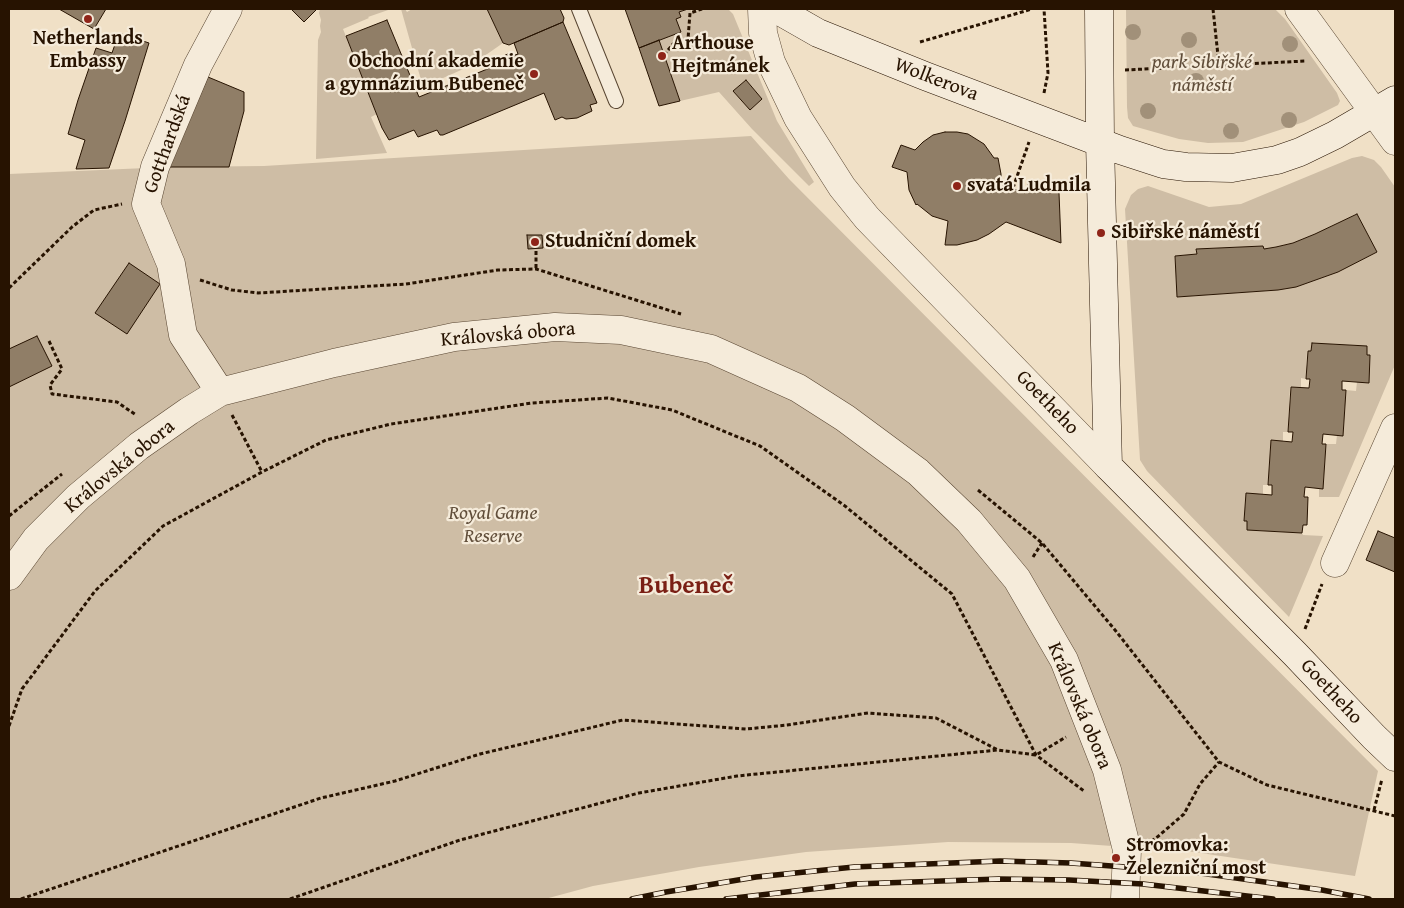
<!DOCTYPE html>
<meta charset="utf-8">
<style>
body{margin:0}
#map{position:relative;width:1404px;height:908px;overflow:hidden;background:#f0e0c6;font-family:"Gentium Book Plus",serif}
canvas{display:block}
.frame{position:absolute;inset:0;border:10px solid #271301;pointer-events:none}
</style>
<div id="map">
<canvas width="1404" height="908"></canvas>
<div class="frame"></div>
</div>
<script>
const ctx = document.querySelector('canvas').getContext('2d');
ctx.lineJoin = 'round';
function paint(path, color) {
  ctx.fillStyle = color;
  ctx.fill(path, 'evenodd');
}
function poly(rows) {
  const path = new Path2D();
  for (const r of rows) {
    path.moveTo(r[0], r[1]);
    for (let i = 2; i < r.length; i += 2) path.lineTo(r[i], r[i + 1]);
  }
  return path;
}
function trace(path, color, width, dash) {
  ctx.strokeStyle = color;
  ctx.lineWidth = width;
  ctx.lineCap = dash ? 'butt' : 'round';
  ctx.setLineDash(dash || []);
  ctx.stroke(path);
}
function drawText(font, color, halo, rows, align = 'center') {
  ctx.font = font + ' "Gentium Book Plus",serif';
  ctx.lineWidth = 4.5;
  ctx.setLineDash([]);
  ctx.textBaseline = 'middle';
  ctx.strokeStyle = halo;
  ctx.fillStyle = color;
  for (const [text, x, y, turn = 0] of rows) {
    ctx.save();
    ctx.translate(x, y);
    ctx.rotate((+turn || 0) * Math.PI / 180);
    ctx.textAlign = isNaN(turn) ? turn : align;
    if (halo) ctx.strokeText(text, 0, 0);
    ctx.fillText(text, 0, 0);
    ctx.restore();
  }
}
const green = poly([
 [320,9,391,9,368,17,369,18,343,29,377,114,371,117,387,153,316,159,318,40,321,32,320,26,321,20,319,13],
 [401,9,405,9,407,12,412,9,487,9,503,43,470,66,423,87],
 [688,9,690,9,692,12,700,9,728,9,733,14,777,121,814,182,809,186,752,129,719,92,680,101,659,40,680,32,676,19,679,12],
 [746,80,762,99,750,110,733,91],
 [1126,9,1275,9,1285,19,1337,93,1340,101,1338,105,1304,122,1243,142,1208,143,1179,139,1133,126,1128,118,1127,107],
 [751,136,789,179,1378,771,1355,876,1194,852,1071,843,948,842,806,852,699,867,593,886,545,899,9,899,9,174,169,167,264,166],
 [1362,156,1374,160,1381,167,1395,187,1395,365,1339,497,1319,497,1319,489,1323,489,1326,444,1336,444,1337,435,1343,435,1346,390,1356,391,1357,382,1369,382,1370,355,1367,355,1367,346,1312,343,1311,351,1307,351,1306,379,1301,378,1301,388,1290,387,1288,432,1283,432,1283,441,1271,441,1268,485,1263,485,1263,494,1246,494,1244,520,1247,521,1247,530,1302,533,1303,535,1323,536,1289,617,1147,471,1140,460,1125,209,1131,195,1138,189,1148,186,1209,207,1241,204,1352,158],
 [1357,214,1377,252,1338,272,1296,287,1278,290,1177,297,1175,256,1197,254,1196,249,1263,246,1264,249,1276,247,1293,243,1315,234]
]);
const building = poly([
 [59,9,106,9,94,29,59,9],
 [291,9,317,9,304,22,291,9],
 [487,9,560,9,564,18,563,22,509,45,503,43,487,9],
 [625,9,688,9,679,12,681,17,676,19,681,32,639,48,625,9],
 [387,20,419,97,502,63,499,58,510,53,512,56,518,54,514,43,563,22,597,103,590,105,592,111,577,118,566,119,562,117,555,120,544,93,443,135,440,135,437,130,418,137,414,130,389,140,382,128,346,36,387,20],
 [119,33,149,43,125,121,109,168,76,169,85,140,68,134,78,100,96,48,112,53,119,33],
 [659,40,680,101,659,106,639,48,659,40],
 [208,77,244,92,244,111,229,167,169,167,208,77],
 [746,80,762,99,750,110,733,91,746,80],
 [945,132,957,132,968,134,984,144,994,158,998,158,1001,174,1001,184,1025,193,1029,182,1059,193,1061,243,1006,222,989,234,977,240,957,245,945,245,948,221,932,216,917,204,916,205,909,190,907,172,892,167,901,145,915,150,923,142,933,135,945,132],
 [1357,214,1377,252,1338,272,1296,287,1278,290,1177,297,1175,256,1197,254,1196,249,1263,246,1264,249,1276,247,1293,243,1315,234,1357,214],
 [527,235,542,235,543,248,528,249,527,235],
 [129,263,160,284,127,334,95,313,129,263],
 [37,336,52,366,9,387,9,349,37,336],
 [1312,343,1367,346,1367,355,1370,355,1369,383,1342,381,1342,390,1346,390,1343,436,1323,434,1322,444,1326,444,1323,489,1305,487,1304,497,1308,497,1307,525,1303,525,1302,533,1247,530,1247,521,1244,521,1246,493,1272,495,1272,485,1268,485,1271,440,1292,442,1293,432,1288,432,1291,387,1309,388,1310,379,1306,379,1308,351,1311,351,1312,343],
 [1378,531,1395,538,1395,572,1366,560,1378,531]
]);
const path = poly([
 [1213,9,1219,65],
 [920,42,1032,9],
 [664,55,673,44,688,39,690,13,702,9],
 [1125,70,1306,61],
 [1044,93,1048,73,1044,9],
 [1013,188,1029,142],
 [536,251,536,269],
 [200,280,232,290,258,293,406,284,498,270,536,269,681,314],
 [9,288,72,227,94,210,122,204],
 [49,341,62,369,50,385,52,394,117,402,136,415],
 [232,415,262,472],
 [978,490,1042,543,1115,630,1219,762,1267,785,1395,816],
 [9,516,62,474],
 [1033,557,1042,543],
 [1305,629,1322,584],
 [9,726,22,689,95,591,163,526,262,472,326,440,391,424,532,403,608,398,672,410,760,446,845,506,952,594,1036,755,1084,791],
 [1374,810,1382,779],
 [1151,841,1155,839,1184,814,1200,784,1219,762],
 [21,899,321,798,395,781,480,754,623,720,746,729,787,725,868,713,936,718,998,750],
 [290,899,460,840,639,793,737,776,998,750,1036,755,1066,737]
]);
const lane = poly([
 [579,9,616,101]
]);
const street = poly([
 [762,9,763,33,771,62,798,118,842,187,867,218,1108,466],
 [1299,9,1395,141],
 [220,392,183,335,171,264,146,204,155,167,198,65,228,9],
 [1335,563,1395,428],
 [9,576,36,539,78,497,139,446,189,411,220,392,334,363,454,337,555,327,621,330,711,349,798,388,845,418,918,472,969,521,1017,579,1064,660,1107,770,1127,850,1125,899]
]);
const secondary = poly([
 [776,9,818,33,925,76,1120,150,1163,164,1186,167,1232,168,1277,160,1300,152,1335,135,1395,100],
 [1099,9,1100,142,1108,466,1295,654,1374,737,1395,757]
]);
const rail = poly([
 [632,899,666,892,756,877,854,867,1000,861,1071,863,1193,872,1322,890,1369,899],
 [726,899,855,884,999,879,1069,880,1143,884,1273,899]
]);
const trees = [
 [1133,32],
 [1189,40],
 [1290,44],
 [1196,81],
 [1148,111],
 [1289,120],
 [1231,131]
];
const markers = [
 [88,19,5,"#8f2418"],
 [662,56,5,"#8f2418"],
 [534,74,5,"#8f2418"],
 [957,186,5,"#8f2418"],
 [1101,233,5,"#8f2418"],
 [535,242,5,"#8f2418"],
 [1116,858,5,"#8f2418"]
];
const poiNames = [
 ["Netherlands",88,39,"center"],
 ["Embassy",88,62,"center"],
 ["Arthouse",672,44],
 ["Hejtmánek",672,67],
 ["Obchodní akademie",524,62,"right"],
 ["a gymnázium Bubeneč",524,85,"right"],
 ["svatá Ludmila",967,186],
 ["Sibiřské náměstí",1111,233],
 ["Studniční domek",545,242],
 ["Stromovka:",1126,846],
 ["Železniční most",1126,869]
];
const parkNames = [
 ["park Sibiřské",1202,63],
 ["náměstí",1202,86],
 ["Royal Game",493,514],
 ["Reserve",493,537]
];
const streetNames = [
 ["Wolkerova",936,80,21],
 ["Gotthardská",168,144,-70],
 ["Královská obora",508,335,-5],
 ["Goetheho",1047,403,46],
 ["Královská obora",120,467,-39],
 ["Goetheho",1331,692,47],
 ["Královská obora",1079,706,67]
];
const districtNames = [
 ["Bubeneč",686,587]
];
paint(green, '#cebda5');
paint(building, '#907e67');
trace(building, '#271301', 1);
trace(lane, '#594632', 16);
trace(street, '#594632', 29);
trace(secondary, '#271301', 29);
trace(path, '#271301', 3, [4, 2.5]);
trace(lane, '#f5ebda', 14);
trace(street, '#f5ebda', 28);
trace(secondary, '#f5ebda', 28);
trace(rail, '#271301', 5.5);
trace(rail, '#f5ebda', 4, [11]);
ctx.fillStyle = '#a19079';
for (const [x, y] of trees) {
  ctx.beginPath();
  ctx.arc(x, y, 8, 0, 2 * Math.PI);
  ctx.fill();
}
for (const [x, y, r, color] of markers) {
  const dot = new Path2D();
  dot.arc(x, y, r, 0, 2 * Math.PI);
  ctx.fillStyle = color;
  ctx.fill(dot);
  trace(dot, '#f5ebda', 2);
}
drawText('bold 20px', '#271301', '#f5ebda', poiNames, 'left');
drawText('italic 20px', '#614e3a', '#f5ebda', parkNames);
drawText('20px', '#271301', '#f5ebda', streetNames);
drawText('bold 25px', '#7a1f14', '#f5ebda', districtNames);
</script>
